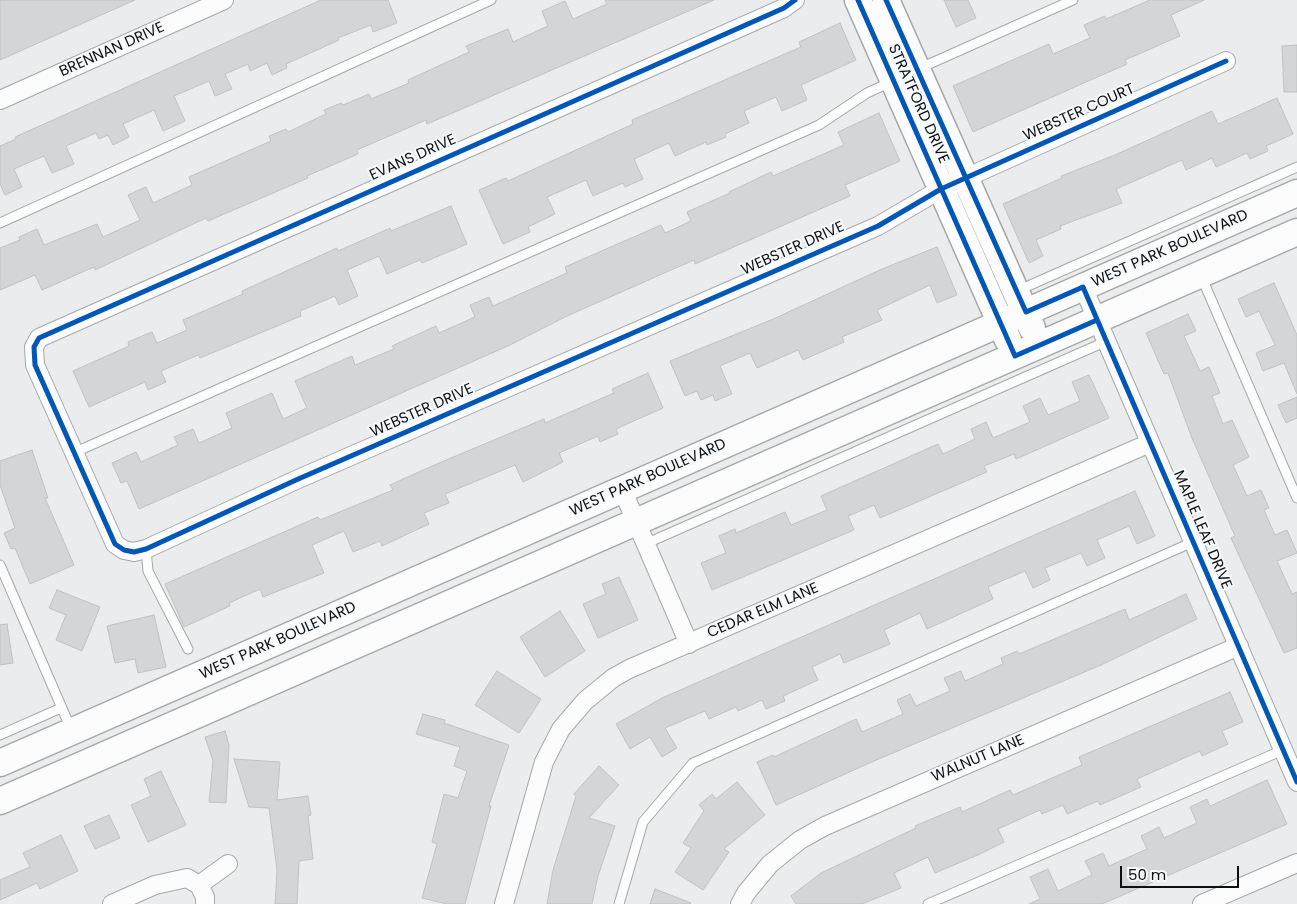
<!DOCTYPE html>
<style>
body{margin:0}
#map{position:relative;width:1297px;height:904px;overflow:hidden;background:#eaecee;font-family:Poppins,sans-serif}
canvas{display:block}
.scale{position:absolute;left:1120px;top:866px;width:119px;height:22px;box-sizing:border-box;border:2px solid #0e0f10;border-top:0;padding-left:6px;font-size:15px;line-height:18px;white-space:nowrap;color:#0e0f10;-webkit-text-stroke:4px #f6f9fc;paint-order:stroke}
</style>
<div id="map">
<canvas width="1297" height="904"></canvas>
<div class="scale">50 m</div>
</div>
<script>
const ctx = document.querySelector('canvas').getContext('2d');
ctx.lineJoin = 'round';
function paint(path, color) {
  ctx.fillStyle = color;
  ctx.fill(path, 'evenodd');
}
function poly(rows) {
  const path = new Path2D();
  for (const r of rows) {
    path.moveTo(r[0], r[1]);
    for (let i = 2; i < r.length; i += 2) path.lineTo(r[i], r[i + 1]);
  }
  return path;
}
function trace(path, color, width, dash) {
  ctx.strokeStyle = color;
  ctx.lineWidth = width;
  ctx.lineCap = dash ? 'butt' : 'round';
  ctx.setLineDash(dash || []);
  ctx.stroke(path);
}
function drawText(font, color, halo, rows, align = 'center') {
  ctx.font = font + ' Poppins,sans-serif';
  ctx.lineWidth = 4;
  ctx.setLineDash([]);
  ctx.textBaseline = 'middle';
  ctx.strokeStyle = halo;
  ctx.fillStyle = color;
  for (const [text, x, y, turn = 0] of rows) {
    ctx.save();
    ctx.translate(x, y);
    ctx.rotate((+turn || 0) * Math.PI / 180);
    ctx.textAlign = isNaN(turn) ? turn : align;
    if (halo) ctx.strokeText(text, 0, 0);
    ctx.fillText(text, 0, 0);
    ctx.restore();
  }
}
const building = poly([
 [0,0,135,0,0,60,0,0],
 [321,0,388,0,397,23,373,32,371,25,338,38,339,40,286,64,287,68,272,75,267,63,250,71,248,64,225,74,232,89,215,96,209,81,174,96,185,121,163,131,154,110,123,124,129,137,113,145,108,135,99,139,96,133,66,146,74,164,52,173,44,156,14,169,22,187,5,195,0,184,0,146,16,139,15,137,321,0],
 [605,0,714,0,427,124,426,120,357,150,358,154,307,176,308,178,208,221,206,218,95,270,94,267,42,290,35,275,0,290,0,248,20,240,19,237,37,229,44,245,97,224,103,237,140,220,128,195,146,187,153,203,192,185,189,177,271,141,269,136,286,129,288,132,326,114,324,110,341,103,343,105,369,94,371,99,409,83,408,80,469,52,466,46,508,29,513,42,548,26,542,11,565,1,573,19,607,4,605,0],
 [944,0,968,0,976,18,956,27,944,0],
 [1150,0,1204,0,1171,15,1180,36,1125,60,1127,64,973,132,953,86,1049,44,1053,54,1090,38,1084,25,1105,16,1106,19,1150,0],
 [840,23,856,60,801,85,807,100,782,111,776,97,744,111,749,123,725,134,726,137,707,145,706,142,675,156,669,143,634,159,643,179,625,187,623,183,593,196,586,180,547,197,555,214,528,227,530,232,503,244,479,190,506,178,508,181,633,124,632,120,801,47,799,42,840,23],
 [1297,45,1297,92,1284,92,1282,46,1297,45],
 [1277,98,1293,134,1266,146,1268,151,1250,159,1247,153,1216,167,1212,158,1186,170,1182,160,1116,189,1122,203,1060,226,1061,229,1036,240,1043,256,1029,263,1003,204,1062,178,1061,176,1115,155,1212,111,1218,124,1277,98],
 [879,113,900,161,845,185,850,196,695,264,694,260,567,316,510,345,139,509,127,481,121,483,112,463,136,452,141,462,178,445,174,437,193,429,199,443,232,428,226,413,272,393,283,419,307,408,295,381,352,356,355,365,394,349,392,346,436,326,439,333,475,317,470,305,489,297,493,306,567,273,565,267,661,225,665,233,691,221,687,212,730,193,729,192,771,172,773,176,844,145,838,132,879,113],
 [451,206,467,244,422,263,420,260,387,274,379,256,347,270,358,296,339,305,335,296,300,311,301,316,200,358,198,355,161,371,166,382,148,390,145,382,89,407,73,371,129,346,128,342,152,332,157,343,187,330,183,320,243,294,242,291,337,248,338,251,390,228,391,231,451,206],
 [937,247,957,295,937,303,930,285,877,310,882,320,842,337,844,342,803,360,798,350,757,368,750,353,720,366,732,394,715,401,713,395,701,400,697,391,685,396,670,361,771,320,882,269,937,247],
 [1274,283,1297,335,1297,394,1284,363,1263,371,1256,353,1275,345,1259,311,1246,317,1238,299,1274,283],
 [1188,314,1196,331,1184,336,1200,371,1209,367,1220,393,1212,396,1223,424,1232,420,1249,457,1233,465,1247,496,1261,490,1269,508,1264,510,1275,535,1287,530,1297,553,1277,561,1292,594,1297,592,1297,648,1284,653,1231,538,1235,536,1192,438,1168,373,1164,374,1146,333,1188,314],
 [648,373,663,408,616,429,618,434,600,442,598,436,559,453,563,462,523,482,515,465,445,494,449,503,424,513,429,524,382,546,380,541,353,552,344,531,312,545,324,573,263,597,260,589,229,603,230,606,184,627,165,584,318,517,320,520,393,490,390,485,432,466,544,419,545,423,614,393,612,389,648,373],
 [1089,375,1109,418,1016,459,1014,454,984,466,987,472,880,518,874,505,848,516,854,530,712,590,701,563,726,553,719,536,735,529,736,533,785,512,791,525,827,510,821,496,938,444,943,454,975,439,971,429,986,422,993,438,1030,422,1023,406,1040,398,1048,415,1080,401,1072,382,1089,375],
 [1297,397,1297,418,1286,423,1278,405,1297,397],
 [32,450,48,498,45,498,74,565,30,584,15,548,11,549,4,533,15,528,0,485,0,461,32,450],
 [1135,491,1155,536,1137,544,1129,526,1097,540,1105,558,1087,566,1081,553,1045,568,1050,580,1033,588,1025,571,988,587,993,599,927,629,920,613,884,630,890,644,844,663,840,654,812,667,818,680,783,696,785,701,766,709,762,700,738,711,736,707,709,719,705,711,665,728,677,748,662,757,650,737,630,749,616,724,662,698,1135,491],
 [619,577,638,620,598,638,583,604,606,594,602,584,619,577],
 [57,590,100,607,82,651,56,640,66,615,49,608,57,590],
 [1186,594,1197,619,1101,665,874,761,776,805,757,762,773,755,774,757,856,719,862,732,903,714,897,700,910,694,916,706,950,691,944,678,961,671,965,681,1003,664,1001,658,1017,651,1019,654,1125,609,1129,620,1186,594],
 [560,611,585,651,545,677,520,637,560,611],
 [154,615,166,667,138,673,135,659,115,663,107,626,154,615],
 [7,624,13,663,0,665,0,625,7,624],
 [497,671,541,699,519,733,475,705,497,671],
 [1230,692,1243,722,1222,731,1228,744,1202,756,1200,751,1137,779,1141,787,1100,805,1098,801,1067,814,1063,805,1042,814,1040,810,998,829,1004,842,980,854,935,873,928,857,894,873,901,888,862,904,796,904,791,896,821,873,916,828,915,826,960,807,962,812,1010,790,1013,795,1082,765,1079,757,1230,692],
 [423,714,445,720,444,723,509,745,489,806,491,806,465,904,447,904,422,898,437,844,432,842,444,794,458,798,467,771,454,766,460,747,416,734,423,714],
 [225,731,229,745,226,803,209,802,213,761,205,737,225,731],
 [234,759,280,762,277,800,308,796,311,815,308,816,313,859,299,861,297,904,275,904,277,870,269,808,249,807,234,759],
 [599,766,619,785,589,818,615,826,598,876,592,904,547,904,553,870,576,796,574,794,599,766],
 [161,771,186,825,148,842,131,805,151,796,144,779,161,771],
 [1267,780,1287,824,1102,904,1029,904,1040,899,1030,877,1048,869,1058,891,1092,875,1085,861,1103,853,1109,866,1147,849,1141,836,1159,827,1164,838,1197,823,1190,807,1207,799,1210,806,1267,780],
 [737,782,765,815,724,849,729,852,703,890,675,872,691,848,683,843,704,811,699,805,712,794,716,799,737,782],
 [109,815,120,838,95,849,84,826,109,815],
 [61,835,78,871,40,889,37,883,0,900,0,880,30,867,23,853,61,835],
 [655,889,691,903,690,904,650,904,655,889]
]);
const lane = poly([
 [918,69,1073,0],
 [0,223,491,0],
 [1201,276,1297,498],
 [1019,290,1297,167],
 [73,453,819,125,867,93,891,82],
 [645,544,1107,341],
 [146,549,148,571,188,649],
 [0,565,71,729],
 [0,735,61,708],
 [619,904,643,822,693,763,1193,542],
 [928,904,1283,750]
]);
const street = poly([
 [795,0,784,8,39,338,34,347,35,365,115,544,124,550,134,552,146,549,296,480,878,226,941,189,1226,61],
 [0,100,224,0],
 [1083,287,1297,782],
 [622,489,689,644],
 [199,885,228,864],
 [112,904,155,885,187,878,199,885,205,897,205,904],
 [504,904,544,762,561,729,585,701,613,678,629,669,1150,443],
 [740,904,746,893,770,864,800,840,825,826,1239,646],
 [1202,904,1297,863]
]);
const secondary = poly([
 [858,0,1008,340],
 [886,0,1032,328],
 [0,763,1297,193],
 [0,801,1297,232]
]);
const cycleway = poly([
 [795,0,784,8,39,338,34,347,35,365,115,544,124,550,134,552,146,549,296,480,878,226,941,189,1226,61],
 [858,0,1015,356,1097,320],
 [886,0,1026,312,1083,287,1297,782]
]);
const streetNames = [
 ["BRENNAN DRIVE",112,50,-24],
 ["STRATFORD DRIVE",918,104,66],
 ["WEBSTER COURT",1079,113,-24],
 ["EVANS DRIVE",413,158,-24],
 ["WEBSTER DRIVE",793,249,-24],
 ["WEST PARK BOULEVARD",1170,249,-24],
 ["WEBSTER DRIVE",422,411,-24],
 ["WEST PARK BOULEVARD",648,478,-24],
 ["MAPLE LEAF DRIVE",1202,530,67],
 ["CEDAR ELM LANE",763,611,-23],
 ["WEST PARK BOULEVARD",278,641,-24],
 ["WALNUT LANE",978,759,-23]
];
paint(building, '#d4d5d7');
trace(building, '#c0c1c3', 1);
trace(lane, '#a6a7a9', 11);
trace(street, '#a6a7a9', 20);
trace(secondary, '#a6a7a9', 29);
trace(lane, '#fcfcfc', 9);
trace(street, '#fcfcfc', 18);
trace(secondary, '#fcfcfc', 26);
trace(cycleway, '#0057b8', 5);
drawText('15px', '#0e0f10', '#f6f9fc', streetNames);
</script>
